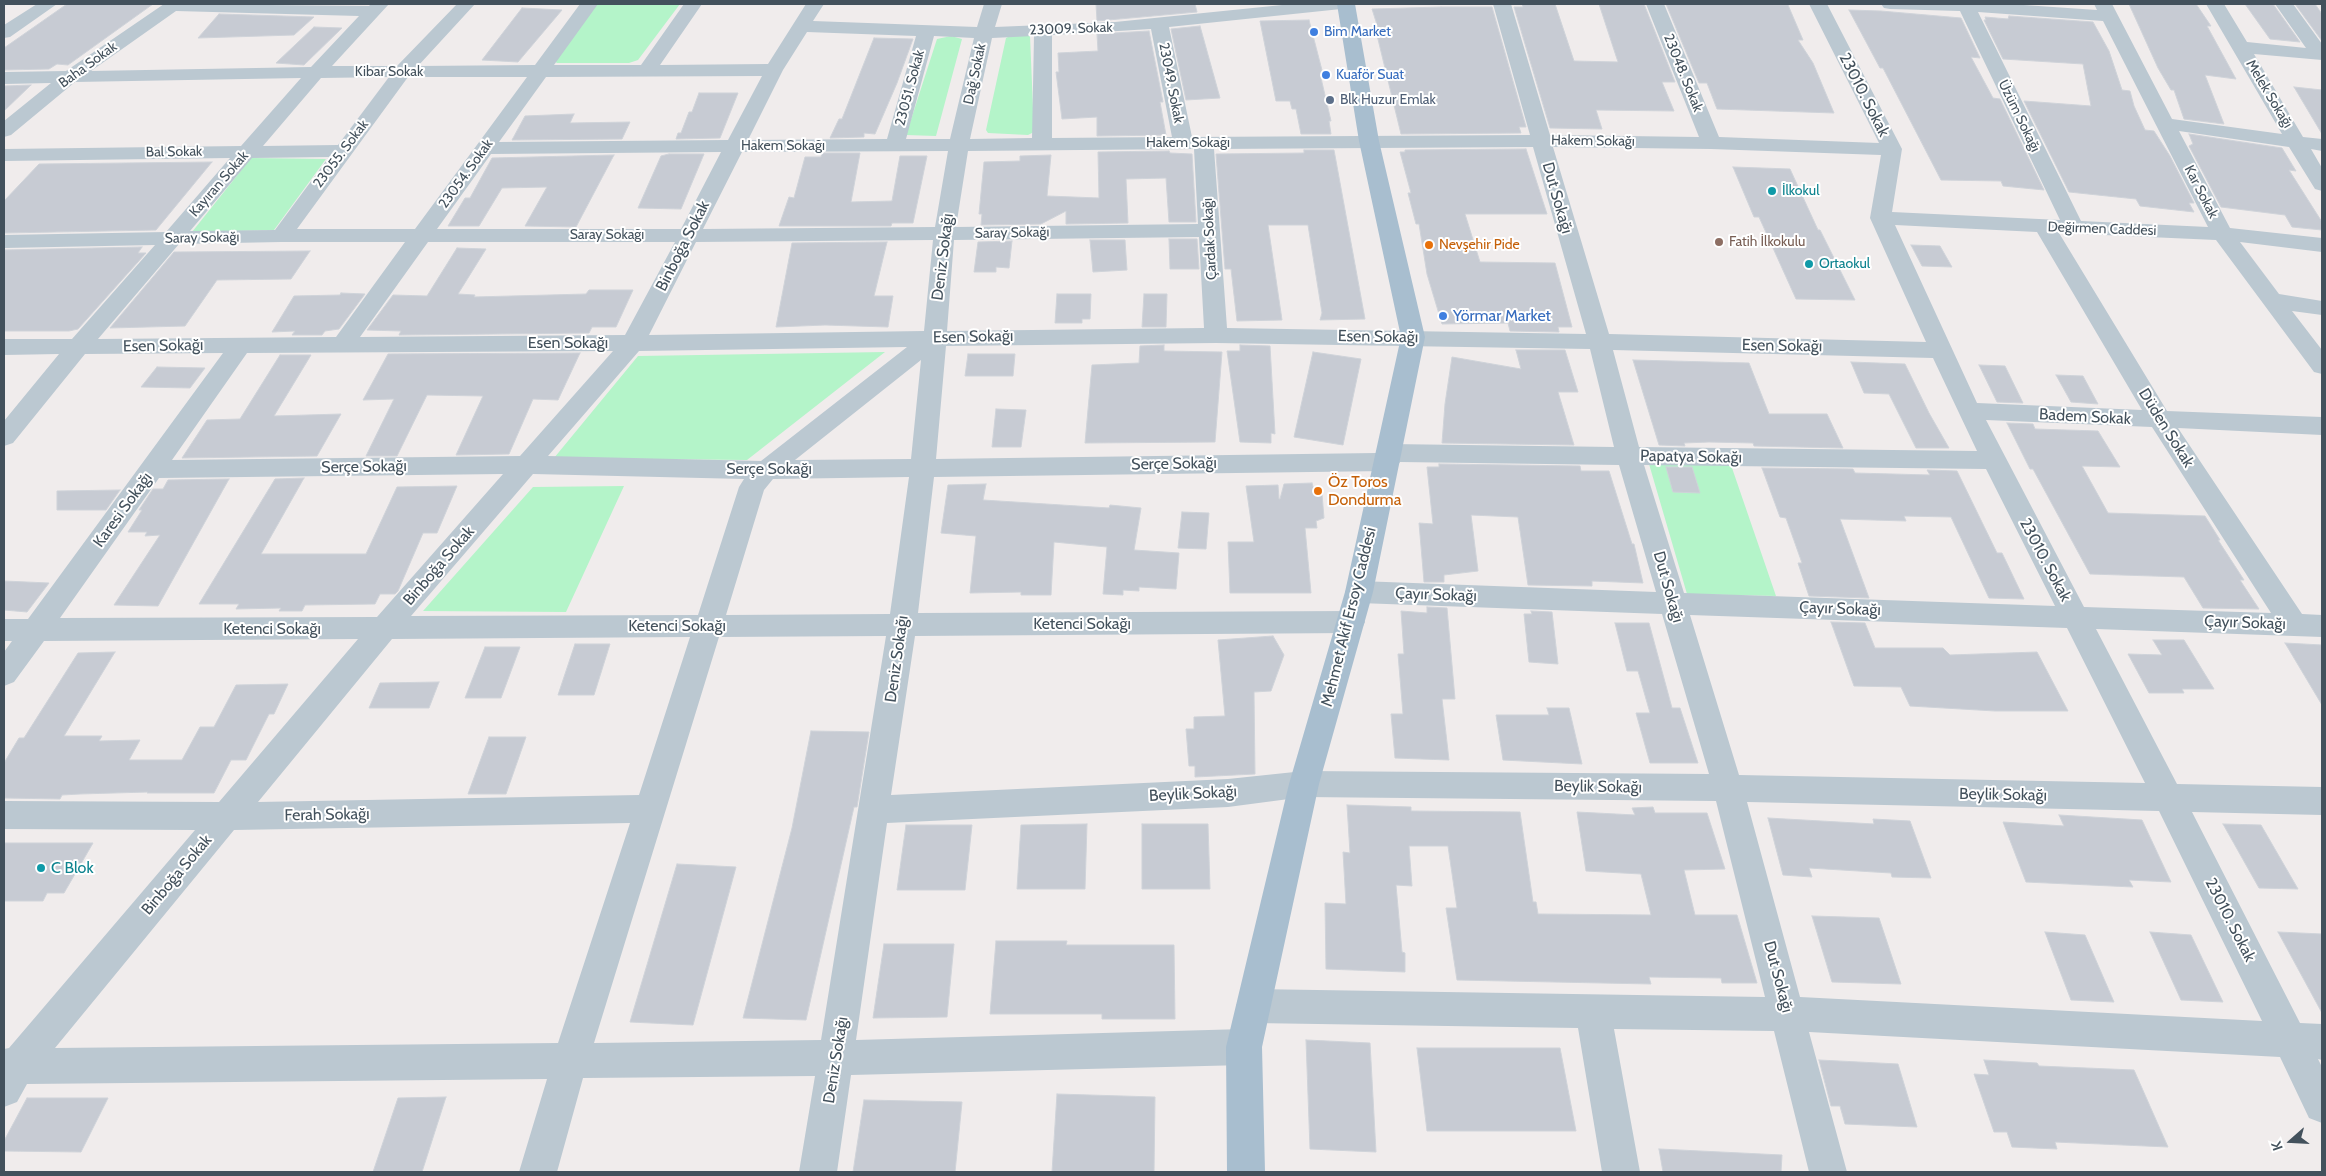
<!DOCTYPE html>
<meta charset="utf-8">
<style>
body{margin:0}
#map{position:relative;width:2326px;height:1176px;overflow:hidden;background:#f0ecec;font-family:Cabin,sans-serif}
canvas{display:block}
.frame{position:absolute;inset:0;border:5px solid #43515c;pointer-events:none}
.north{position:absolute;left:2266px;top:1116px;width:50px;height:50px;-webkit-text-stroke:4px #fff;paint-order:stroke;rotate:251deg;font-size:14px;font-weight:700;line-height:20px;text-align:center;color:#43515c}
.north::after{content:'';display:block;margin:auto;width:18px;height:22px;background:#43515c;clip-path:polygon(50% 0,100% 100%,50% 72%,0 100%)}
</style>
<div id="map">
<canvas width="2326" height="1176"></canvas>
<div class="frame"></div>
<div class="north">K</div>
</div>
<script>
const ctx = document.querySelector('canvas').getContext('2d');
ctx.lineJoin = 'round';
function paint(path, color) {
  ctx.fillStyle = color;
  ctx.fill(path, 'evenodd');
}
function poly(rows) {
  const path = new Path2D();
  for (const r of rows) {
    path.moveTo(r[0], r[1]);
    for (let i = 2; i < r.length; i += 2) path.lineTo(r[i], r[i + 1]);
  }
  return path;
}
function trace(path, color, width, dash) {
  ctx.strokeStyle = color;
  ctx.lineWidth = width;
  ctx.lineCap = dash ? 'butt' : 'round';
  ctx.setLineDash(dash || []);
  ctx.stroke(path);
}
function drawText(font, color, halo, rows, align = 'center') {
  ctx.font = font + ' Cabin,sans-serif';
  ctx.lineWidth = 4;
  ctx.setLineDash([]);
  ctx.textBaseline = 'middle';
  ctx.strokeStyle = halo;
  ctx.fillStyle = color;
  for (const [text, x, y, turn = 0] of rows) {
    ctx.save();
    ctx.translate(x, y);
    ctx.rotate((+turn || 0) * Math.PI / 180);
    ctx.textAlign = isNaN(turn) ? turn : align;
    if (halo) ctx.strokeText(text, 0, 0);
    ctx.fillText(text, 0, 0);
    ctx.restore();
  }
}
const green = poly([
 [594,4,680,4,638,60,629,63,557,63,553,60],
 [1012,35,1030,36,1034,132,1028,135,988,133,986,130,1006,38],
 [951,36,962,39,936,136,906,135,937,39],
 [251,158,326,159,274,230,192,232],
 [885,352,747,460,554,458,638,356],
 [1649,464,1731,465,1776,596,1687,594],
 [624,486,566,612,423,611,533,487]
]);
const building = poly([
 [67,4,153,4,68,65,57,64,49,69,4,70,4,48,67,4],
 [1096,4,1195,4,1197,12,1097,21,1096,4],
 [1522,4,1555,4,1574,61,1618,62,1599,4,1644,4,1675,82,1662,82,1674,111,1596,110,1602,129,1550,128,1514,7,1523,7,1522,4],
 [1666,4,1788,5,1803,40,1798,40,1813,63,1834,113,1717,109,1707,83,1699,83,1666,4],
 [2129,4,2196,4,2211,26,2207,26,2236,79,2205,75,2224,124,2184,119,2174,90,2171,90,2158,68,2129,4],
 [2245,4,2273,4,2300,42,2270,39,2245,4],
 [2295,4,2315,4,2322,14,2322,41,2295,4],
 [1441,7,1492,7,1526,127,1519,127,1521,133,1401,134,1376,31,1379,31,1372,9,1441,7],
 [522,8,562,10,518,62,482,60,522,8],
 [1849,10,1881,11,1961,18,1980,58,1971,57,1993,98,2000,99,2044,190,2003,186,2001,181,1941,180,1883,68,1880,68,1849,10],
 [219,14,314,17,294,35,198,38,219,14],
 [2009,16,2093,22,2109,51,2122,90,2130,91,2134,106,2145,130,2154,131,2170,156,2194,203,2189,203,2194,212,2140,206,2136,199,2069,192,2024,101,2091,106,2083,64,2003,59,1984,20,1986,20,1985,17,2008,19,2009,16],
 [1309,20,1324,78,1321,78,1331,121,1329,121,1331,134,1301,134,1296,109,1292,109,1290,101,1276,101,1260,21,1309,20],
 [1200,26,1220,98,1186,100,1171,29,1200,26],
 [314,27,342,28,304,65,276,63,314,27],
 [1149,31,1163,102,1160,102,1166,135,1097,136,1097,117,1062,119,1056,72,1059,72,1058,53,1098,51,1097,34,1149,31],
 [874,38,913,39,897,83,875,134,864,133,864,137,830,138,839,119,842,119,874,38],
 [31,85,4,111,4,86,31,85],
 [2294,87,2322,90,2322,134,2294,87],
 [699,93,738,93,720,138,676,139,678,133,681,133,689,112,692,112,699,93],
 [574,114,570,123,630,122,622,139,512,140,525,116,574,114],
 [2189,134,2282,148,2296,171,2289,170,2322,222,2322,230,2292,227,2285,215,2221,207,2189,146,2193,144,2189,134],
 [1526,149,1547,214,1465,214,1480,262,1555,263,1572,327,1558,327,1559,332,1510,331,1508,323,1442,324,1427,274,1419,224,1416,224,1408,193,1411,193,1400,152,1405,152,1405,150,1526,149],
 [1304,150,1334,150,1365,319,1320,320,1322,313,1308,225,1268,225,1282,320,1237,321,1231,269,1225,269,1216,154,1304,153,1304,150],
 [1169,151,1170,153,1192,154,1196,222,1169,222,1166,178,1126,179,1128,223,1066,224,1066,211,1041,224,981,225,982,214,979,214,984,162,1020,161,1020,156,1051,155,1047,196,1099,198,1098,152,1169,151],
 [822,153,860,153,851,202,892,201,900,156,927,156,913,223,892,223,891,226,779,226,789,197,794,198,805,157,821,157,822,153],
 [669,154,704,154,681,209,638,208,661,156,669,154],
 [614,155,576,227,525,226,547,187,502,188,479,226,448,226,465,198,470,198,492,158,614,155],
 [212,162,156,230,4,233,4,201,39,164,212,162],
 [1733,167,1790,169,1818,230,1820,230,1855,300,1796,299,1759,217,1754,217,1733,167],
 [1169,239,1197,239,1199,269,1170,269,1169,239],
 [1090,240,1125,240,1127,270,1093,272,1090,240],
 [1012,241,1009,268,996,267,996,272,974,272,978,242,1012,241],
 [887,242,874,296,893,296,888,327,825,325,776,327,792,243,887,242],
 [1911,245,1940,246,1952,267,1922,266,1911,245],
 [142,247,138,253,146,253,78,329,69,331,4,331,4,250,142,247],
 [457,248,486,249,458,294,475,295,474,297,586,294,589,290,633,290,616,327,592,327,589,333,399,335,401,331,367,330,393,295,427,296,457,248],
 [310,251,291,279,217,280,185,326,110,328,174,252,310,251],
 [341,293,365,294,339,329,325,331,322,335,292,335,295,331,272,332,294,296,340,295,341,293],
 [1057,294,1091,294,1090,319,1082,319,1082,323,1055,323,1057,294],
 [1144,294,1167,294,1166,327,1142,327,1144,294],
 [1164,345,1164,351,1222,352,1215,442,1085,443,1092,365,1139,363,1140,346,1164,345],
 [1240,345,1270,346,1275,434,1271,433,1271,443,1240,442,1227,351,1240,351,1240,345],
 [1516,350,1565,350,1578,392,1558,392,1574,445,1442,443,1445,404,1452,357,1521,369,1516,350],
 [1313,352,1361,359,1343,445,1294,437,1313,352],
 [580,353,558,400,533,399,509,454,456,455,483,396,427,395,397,456,366,456,394,399,363,400,388,354,580,353],
 [968,354,1015,354,1013,376,965,376,968,354],
 [280,355,311,355,274,416,341,414,317,456,182,458,207,420,240,419,280,355],
 [1633,360,1749,363,1769,414,1827,414,1843,448,1754,446,1753,443,1709,442,1684,443,1685,446,1659,445,1633,360],
 [1851,362,1905,364,1929,413,1949,448,1916,448,1889,394,1864,393,1851,362],
 [1979,365,2005,366,2023,403,1997,402,1979,365],
 [157,367,205,368,190,388,141,387,157,367],
 [2056,375,2083,376,2098,404,2071,402,2056,375],
 [996,409,1026,410,1021,447,992,447,996,409],
 [2007,423,2033,424,2035,429,2098,431,2120,467,2082,466,2108,513,2205,516,2220,540,2218,540,2244,580,2240,580,2259,609,2203,608,2184,577,2090,574,2033,469,2030,469,2007,423],
 [1439,464,1580,466,1581,471,1609,471,1632,544,1634,544,1643,583,1592,581,1592,586,1528,585,1518,517,1471,515,1478,571,1444,575,1444,582,1424,582,1419,523,1433,524,1427,467,1439,467,1439,464],
 [1666,467,1692,467,1700,493,1673,492,1666,467],
 [1762,468,1853,469,1855,473,1930,475,1927,470,1957,471,1997,553,2002,553,2024,599,1989,598,1951,517,1904,516,1906,521,1840,519,1869,598,1809,596,1798,563,1802,563,1786,518,1780,517,1762,468],
 [304,478,261,554,366,554,397,487,457,486,437,533,423,533,398,591,395,594,380,594,375,604,305,605,302,611,279,611,281,608,236,609,239,604,199,604,275,479,304,478],
 [229,479,158,606,114,605,160,535,145,536,147,532,128,532,142,510,139,510,153,489,163,489,168,480,229,479],
 [1312,483,1314,490,1322,494,1324,518,1316,521,1317,528,1305,528,1311,593,1230,593,1228,542,1254,542,1246,486,1278,485,1279,499,1280,499,1284,484,1312,483],
 [986,484,983,500,1109,508,1110,505,1141,508,1134,550,1179,553,1176,589,1139,587,1139,591,1123,590,1123,595,1103,594,1107,547,1054,542,1051,595,1021,595,1021,592,970,593,976,536,941,533,948,485,986,484],
 [120,490,106,510,57,510,57,491,120,490],
 [1182,512,1209,513,1206,549,1178,548,1182,512],
 [4,581,49,583,27,612,4,610,4,581],
 [1427,607,1447,608,1455,699,1442,699,1449,760,1395,758,1391,714,1403,714,1398,654,1404,654,1401,611,1427,613,1427,607],
 [1531,611,1552,612,1558,664,1529,662,1524,614,1532,614,1531,611],
 [1831,622,1865,623,1875,648,1943,648,1950,655,2037,652,2068,711,1995,711,1910,706,1901,687,1854,686,1831,622],
 [1615,623,1649,623,1672,708,1680,708,1698,763,1650,763,1636,713,1650,713,1638,671,1627,671,1615,623],
 [1273,636,1284,655,1271,691,1254,692,1255,774,1195,777,1195,766,1189,766,1186,729,1194,729,1194,717,1225,716,1218,640,1273,636],
 [2153,640,2184,640,2214,689,2182,689,2184,693,2149,693,2128,654,2162,655,2153,640],
 [2285,643,2322,645,2322,705,2285,643],
 [575,644,610,644,594,695,558,695,575,644],
 [485,647,520,647,501,698,465,698,485,647],
 [115,652,64,736,102,736,99,741,140,740,129,760,182,760,200,727,214,727,236,685,288,684,274,714,269,714,246,760,231,760,214,793,147,793,148,792,80,794,62,795,60,799,4,798,4,763,19,738,24,738,78,653,115,652],
 [439,682,429,708,369,708,380,683,439,682],
 [1547,708,1569,708,1582,764,1503,760,1496,715,1549,715,1547,708],
 [811,731,869,732,857,807,854,807,806,1020,743,1018,792,828,811,731],
 [489,737,526,737,506,794,468,794,489,737],
 [1347,805,1411,807,1411,811,1520,812,1533,902,1536,902,1538,914,1651,915,1641,874,1586,871,1577,812,1635,815,1632,808,1653,807,1655,813,1707,813,1725,869,1684,870,1695,915,1737,915,1757,983,1722,983,1721,978,1649,977,1651,984,1457,980,1446,908,1457,908,1448,846,1409,846,1412,886,1396,885,1402,952,1405,953,1405,972,1326,969,1325,903,1346,904,1343,852,1350,853,1347,805],
 [2059,815,2142,820,2171,882,2129,880,2133,887,2026,882,2003,822,2064,826,2059,815],
 [1768,818,1874,824,1873,819,1910,821,1931,878,1892,877,1891,873,1809,868,1812,877,1783,875,1768,818],
 [1087,824,1085,889,1017,889,1021,825,1087,824],
 [1142,824,1208,824,1210,889,1142,889,1142,824],
 [2223,824,2261,825,2298,889,2259,888,2223,824],
 [906,825,972,825,965,890,897,890,906,825],
 [4,843,93,843,64,893,47,893,43,901,4,901,4,843],
 [677,864,736,867,693,1025,630,1022,677,864],
 [1812,916,1879,918,1901,984,1832,982,1812,916],
 [2045,932,2085,935,2114,1002,2071,1000,2045,932],
 [2150,932,2191,935,2223,1002,2181,1000,2150,932],
 [2278,932,2322,934,2322,1013,2278,932],
 [996,941,1067,941,1066,945,1174,945,1175,1019,1102,1019,1102,1014,990,1014,996,941],
 [884,944,954,944,947,1017,873,1018,884,944],
 [1306,1040,1370,1043,1376,1152,1310,1149,1306,1040],
 [1417,1048,1560,1048,1576,1131,1427,1131,1417,1048],
 [1819,1060,1898,1064,1917,1127,1845,1124,1840,1106,1831,1106,1819,1060],
 [1984,1060,2037,1063,2039,1066,2134,1070,2168,1147,2055,1142,2057,1149,2012,1147,2007,1132,1994,1132,1974,1074,1989,1075,1984,1060],
 [1057,1094,1155,1097,1154,1172,1052,1172,1057,1094],
 [446,1097,422,1172,373,1172,398,1098,446,1097],
 [27,1098,108,1098,81,1152,4,1151,4,1141,27,1098],
 [864,1100,962,1102,955,1172,853,1172,864,1100],
 [1659,1149,1782,1155,1781,1172,1663,1172,1659,1149]
]);
const minor = poly([
 [37,4,57,4,10,37,4,38,4,25,37,4],
 [164,4,369,6,371,4,389,4,332,66,397,66,457,4,475,4,418,66,535,65,580,4,598,4,554,65,641,65,684,4,702,4,660,65,768,64,806,4,824,4,813,21,977,27,984,4,1002,4,995,27,1115,22,1292,4,1350,4,1347,8,1341,9,1169,27,1192,137,1530,135,1493,4,1511,4,1550,135,1699,137,1646,4,1664,4,1719,137,1879,143,1809,4,1827,4,1902,149,1892,212,2060,220,1960,11,1890,9,1884,8,1881,4,2009,4,2097,10,2094,4,2112,4,2172,119,2282,134,2206,4,2224,4,2247,42,2306,48,2275,4,2293,4,2322,44,2322,60,2254,54,2303,137,2322,139,2322,151,2311,149,2322,168,2322,191,2315,189,2289,147,2179,131,2230,228,2322,238,2322,252,2240,242,2279,294,2322,301,2322,315,2292,311,2322,350,2322,374,2314,372,2216,240,2059,233,2167,411,2322,417,2322,435,2178,428,2302,614,2322,615,2322,637,2096,629,2177,784,2322,787,2322,815,2192,812,2300,1023,2322,1024,2322,1060,2318,1059,2322,1067,2322,1123,2309,1118,2280,1057,1809,1032,1847,1172,1809,1172,1774,1031,1614,1029,1640,1172,1602,1172,1578,1028,1253,1023,1241,1018,1236,1006,1241,994,1253,989,1765,997,1716,801,1304,797,1228,807,887,823,856,1040,1244,1029,1257,1034,1262,1047,1257,1060,1244,1065,851,1075,837,1172,799,1172,815,1076,583,1078,557,1172,519,1172,547,1079,27,1084,17,1102,4,1107,4,1049,9,1048,195,830,4,829,4,801,219,802,358,639,44,641,14,682,4,686,4,652,12,641,4,641,4,619,28,619,223,353,85,354,13,443,4,446,4,421,59,354,4,355,4,339,72,339,155,245,4,248,4,235,166,232,230,158,4,161,4,149,241,146,301,78,75,82,11,135,4,137,4,121,51,83,4,84,4,72,66,71,164,4],
 [176,11,359,16,311,67,91,71,176,11],
 [1978,12,2103,21,2208,227,2081,221,1978,12],
 [1151,29,1172,137,1052,138,1052,35,1151,29],
 [807,32,916,36,887,139,748,140,783,70,807,32],
 [934,36,974,38,950,139,906,139,934,36],
 [1034,36,1032,138,970,139,992,38,1034,36],
 [762,76,728,140,499,142,546,77,762,76],
 [389,77,338,145,263,146,321,78,389,77],
 [408,77,527,77,415,229,297,229,408,77],
 [1533,147,1586,334,1227,328,1214,149,1533,147],
 [1553,147,1711,149,1881,155,1870,218,1926,342,1609,334,1553,147],
 [1194,149,1198,224,956,227,968,151,1194,149],
 [948,151,935,227,703,229,742,152,948,151],
 [721,152,681,229,437,229,491,154,721,152],
 [329,157,275,230,190,231,252,158,329,157],
 [1895,225,2037,232,2142,410,1977,403,1895,225],
 [1199,237,1204,328,947,331,954,240,1199,237],
 [933,240,924,331,649,335,696,242,933,240],
 [281,242,405,242,336,337,98,339,179,244,281,242],
 [428,242,675,242,625,335,360,337,428,242],
 [1216,343,1590,349,1614,447,1389,444,1380,447,1376,453,936,459,946,346,1216,343],
 [907,347,761,461,548,456,639,351,907,347],
 [1613,350,1933,358,1977,451,1639,447,1613,350],
 [613,351,520,456,172,460,247,353,613,351],
 [921,360,911,459,795,460,921,360],
 [1986,420,2152,427,2271,613,2084,607,1986,420],
 [1400,462,1619,465,1656,592,1359,581,1349,584,1345,592,1349,600,1359,603,1662,614,1709,774,1304,771,1228,779,891,795,915,636,1351,633,1361,630,1365,622,1361,614,1351,611,918,613,934,477,1387,471,1396,468,1400,462],
 [1644,465,1986,469,2055,606,1684,593,1644,465],
 [503,474,377,617,60,618,159,478,503,474],
 [533,474,744,479,739,487,698,615,411,616,533,474],
 [909,477,890,614,726,615,764,490,773,479,909,477],
 [1690,615,2067,628,2145,783,1739,775,1690,615],
 [886,636,821,1040,594,1043,719,637,886,636],
 [690,637,639,795,258,802,392,639,690,637],
 [1747,802,2159,811,2262,1021,1800,997,1747,802],
 [630,823,558,1043,55,1048,234,830,630,823]
]);
const major = poly([
 [1337,4,1355,4,1379,141,1425,337,1373,592,1319,784,1262,1047,1265,1172,1227,1172,1226,1047,1289,784,1345,592,1401,337,1359,141,1337,4]
]);
const markers = [
 [1314,32,5,"#3f7fe0"],
 [1326,75,5,"#3f7fe0"],
 [1330,100,5,"#5c6f8a"],
 [1772,191,5,"#0f9aa8"],
 [1719,242,5,"#8d6e63"],
 [1429,245,5,"#e8710a"],
 [1809,264,5,"#0f9aa8"],
 [1443,316,5,"#3f7fe0"],
 [1318,491,5,"#e8710a"],
 [41,868,5,"#0f9aa8"]
];
const farStreetnames = [
 ["23009. Sokak",1071,29,-2],
 ["Baha Sokak",88,65,-36],
 ["Kibar Sokak",389,72],
 ["23048. Sokak",1683,73,68],
 ["Dağ Sokak",975,74,-78],
 ["23049. Sokak",1171,83,79],
 ["23051. Sokak",910,88,-75],
 ["Melek Sokağı",2269,94,59],
 ["Üzüm Sokağı",2019,116,64],
 ["Hakem Sokağı",1593,141,1],
 ["Hakem Sokağı",1188,143],
 ["Hakem Sokağı",783,146],
 ["Bal Sokak",174,152,-1],
 ["23055. Sokak",341,154,-53],
 ["23054. Sokak",466,174,-54],
 ["Kayıran Sokak",219,184,-49],
 ["Kar Sokak",2201,192,63],
 ["Değirmen Caddesi",2102,229,2],
 ["Saray Sokağı",1012,233,-1],
 ["Saray Sokağı",607,235],
 ["Saray Sokağı",202,238,-1],
 ["Çardak Sokağı",1210,239,-93]
];
const farShopnames = [
 ["Bim Market",1324,32],
 ["Kuaför Suat",1336,75]
];
const farServicenames = [
 ["Blk Huzur Emlak",1340,100]
];
const farCulturenames = [
 ["İlkokul",1782,191],
 ["Ortaokul",1819,264]
];
const farEducationnames = [
 ["Fatih İlkokulu",1729,242]
];
const farFoodnames = [
 ["Nevşehir Pide",1439,245]
];
const streetNames = [
 ["23010. Sokak",1864,95,63],
 ["Dut Sokağı",1557,198,74],
 ["Binboğa Sokak",683,246,-63],
 ["Deniz Sokağı",943,257,-83],
 ["Esen Sokağı",973,337,-1],
 ["Esen Sokağı",1378,337,1],
 ["Esen Sokağı",568,343],
 ["Esen Sokağı",163,346,-1],
 ["Esen Sokağı",1782,346,1],
 ["Badem Sokak",2085,417,3],
 ["Düden Sokak",2166,428,58],
 ["Papatya Sokağı",1691,457,1],
 ["Serçe Sokağı",1174,464,-1],
 ["Serçe Sokağı",364,467,-1],
 ["Serçe Sokağı",769,469],
 ["Karesi Sokağı",123,510,-54],
 ["23010. Sokak",2045,560,62],
 ["Binboğa Sokak",439,566,-49],
 ["Dut Sokağı",1668,587,74],
 ["Çayır Sokağı",1436,595,2],
 ["Çayır Sokağı",1840,609,2],
 ["Mehmet Akif Ersoy Caddesi",1349,617,-76],
 ["Çayır Sokağı",2245,623,2],
 ["Ketenci Sokağı",1082,624],
 ["Ketenci Sokağı",677,626],
 ["Ketenci Sokağı",272,629],
 ["Deniz Sokağı",897,659,-82],
 ["Beylik Sokağı",1598,787,1],
 ["Beylik Sokağı",1193,794,-3],
 ["Beylik Sokağı",2003,795,1],
 ["Ferah Sokağı",327,815,-1],
 ["Binboğa Sokak",177,875,-50],
 ["23010. Sokak",2230,920,63],
 ["Dut Sokağı",1778,977,75],
 ["Deniz Sokağı",836,1060,-81]
];
const shopNames = [
 ["Yörmar Market",1453,316]
];
const foodNames = [
 ["Öz Toros",1328,482],
 ["Dondurma",1328,500]
];
const cultureNames = [
 ["C Blok",51,868]
];
paint(green, '#b4f4c9');
paint(building, '#c7cbd3');
trace(building, '#cfd3d9', 1);
paint(minor, '#bbc8d1');
paint(major, '#a8becf');
for (const [x, y, r, color] of markers) {
  const dot = new Path2D();
  dot.arc(x, y, r, 0, 2 * Math.PI);
  ctx.fillStyle = color;
  ctx.fill(dot);
  trace(dot, '#fff', 2);
}
drawText('14px', '#43515c', '#fff', farStreetnames);
drawText('14px', '#366cbe', '#fff', farShopnames, 'left');
drawText('14px', '#4e5e75', '#fff', farServicenames, 'left');
drawText('14px', '#0d838f', '#fff', farCulturenames, 'left');
drawText('14px', '#785e54', '#fff', farEducationnames, 'left');
drawText('14px', '#c56008', '#fff', farFoodnames, 'left');
drawText('16px', '#43515c', '#fff', streetNames);
drawText('16px', '#366cbe', '#fff', shopNames, 'left');
drawText('16px', '#c56008', '#fff', foodNames, 'left');
drawText('16px', '#0d838f', '#fff', cultureNames, 'left');
</script>
